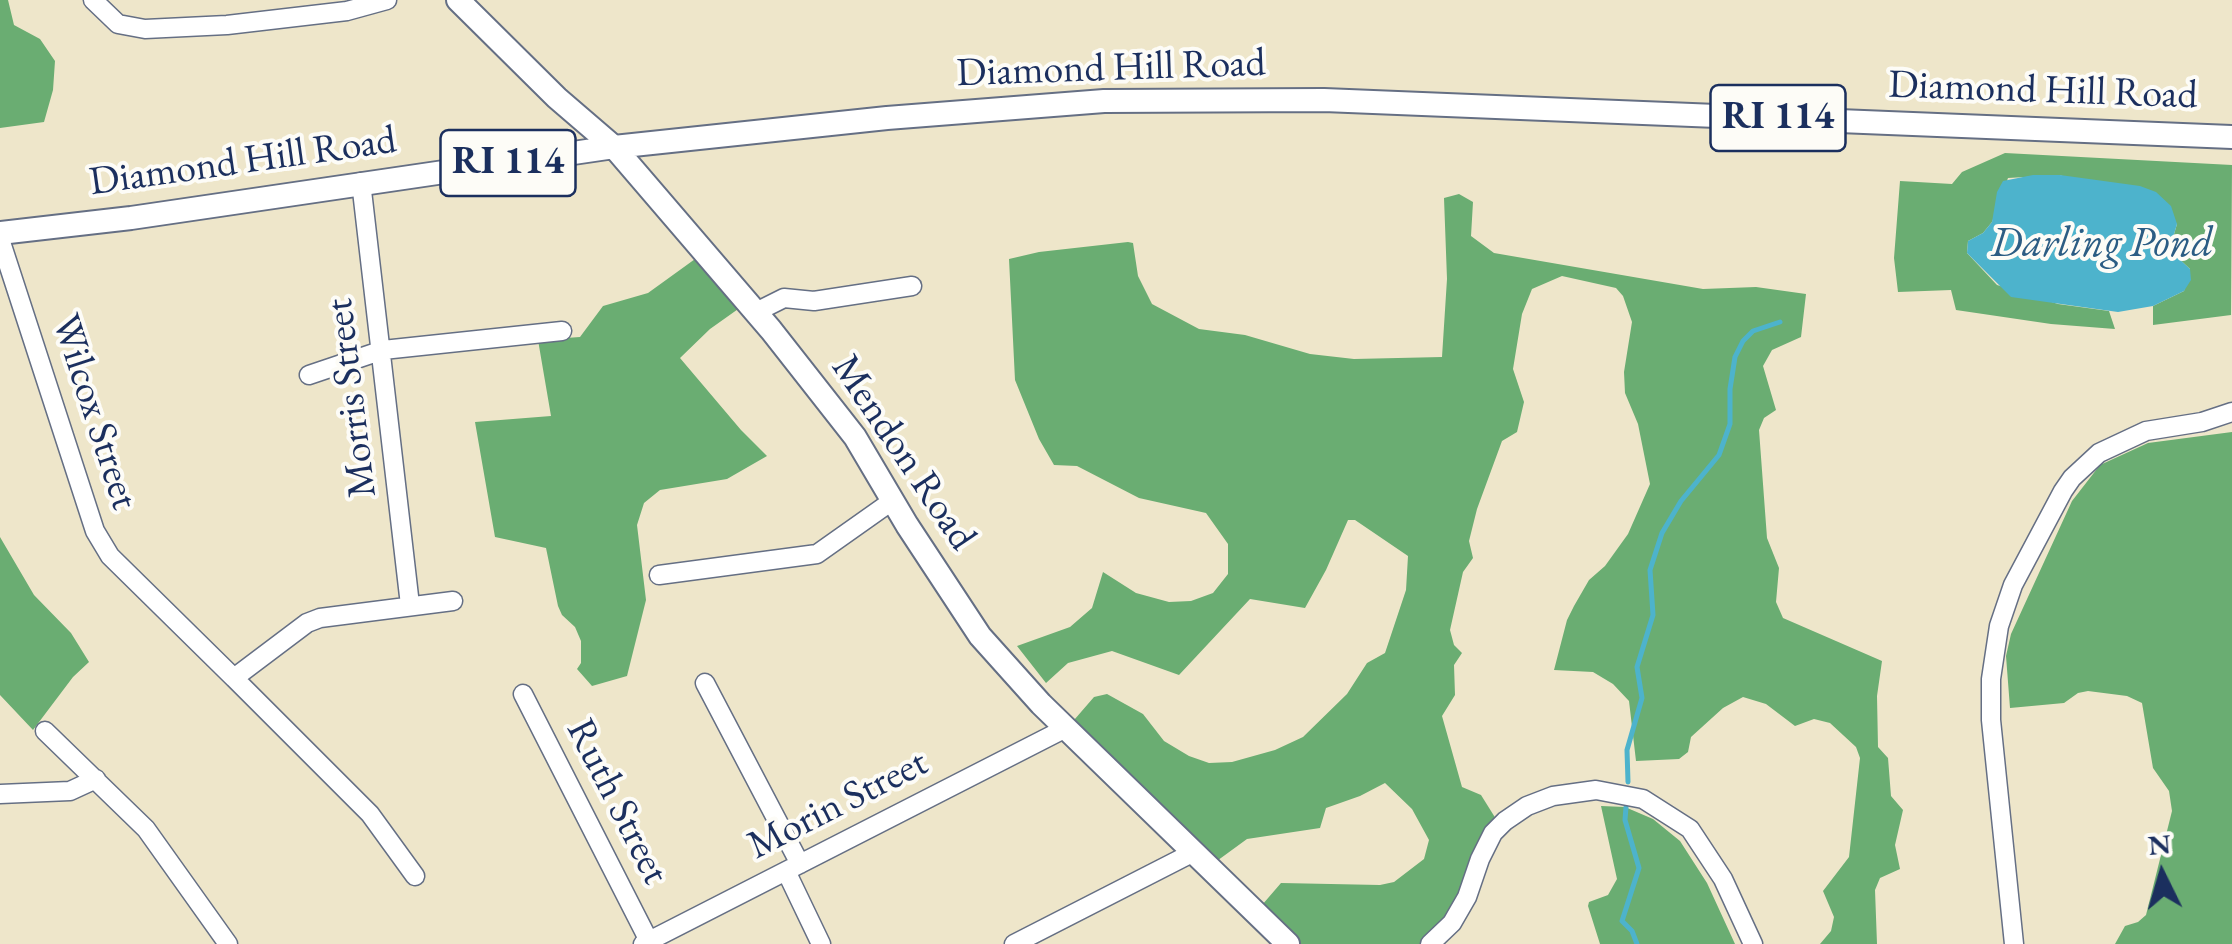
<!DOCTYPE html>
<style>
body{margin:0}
#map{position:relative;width:2232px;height:944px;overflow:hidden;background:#eee6ca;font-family:"EB Garamond",serif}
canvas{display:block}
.north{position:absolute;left:2112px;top:824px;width:100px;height:100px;-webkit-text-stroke:8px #fdfcf7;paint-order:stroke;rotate:355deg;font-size:28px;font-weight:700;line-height:40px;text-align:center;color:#1b2f5e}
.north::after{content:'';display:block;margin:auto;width:35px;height:45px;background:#1b2f5e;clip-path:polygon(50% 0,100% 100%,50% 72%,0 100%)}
</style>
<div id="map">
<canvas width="2232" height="944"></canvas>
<div class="north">N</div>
</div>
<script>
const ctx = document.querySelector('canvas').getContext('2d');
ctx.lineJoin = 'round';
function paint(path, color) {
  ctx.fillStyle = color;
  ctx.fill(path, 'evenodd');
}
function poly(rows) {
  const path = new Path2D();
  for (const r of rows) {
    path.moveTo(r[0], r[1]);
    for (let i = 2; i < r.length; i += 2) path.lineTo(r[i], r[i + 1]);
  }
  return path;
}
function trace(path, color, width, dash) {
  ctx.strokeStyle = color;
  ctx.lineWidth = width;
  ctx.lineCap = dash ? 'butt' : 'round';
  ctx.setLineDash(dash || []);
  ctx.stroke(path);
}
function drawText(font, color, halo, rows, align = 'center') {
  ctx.font = font + ' "EB Garamond",serif';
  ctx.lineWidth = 8;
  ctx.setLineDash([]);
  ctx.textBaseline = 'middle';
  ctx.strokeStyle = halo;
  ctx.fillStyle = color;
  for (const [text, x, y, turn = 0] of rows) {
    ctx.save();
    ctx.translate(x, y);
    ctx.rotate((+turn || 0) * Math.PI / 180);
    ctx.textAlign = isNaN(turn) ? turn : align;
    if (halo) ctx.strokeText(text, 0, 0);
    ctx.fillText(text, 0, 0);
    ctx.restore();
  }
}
const forest = poly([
 [0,0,8,0,14,25,40,39,55,61,53,90,44,122,0,128],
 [2005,153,2232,165,2231,315,2153,325,2153,306,2184,291,2190,269,2175,255,2172,241,2177,224,2060,175,2008,178,1992,222,1983,233,1968,241,1967,253,1997,285,2058,304,2109,311,2115,329,2051,324,1956,310,1951,290,1898,292,1894,258,1900,181,1952,184,1962,172],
 [1459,194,1473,202,1471,236,1494,253,1703,289,1756,287,1806,294,1801,337,1772,350,1763,366,1776,410,1764,418,1759,430,1767,538,1779,568,1776,602,1783,618,1882,661,1877,696,1878,747,1888,758,1891,796,1903,810,1895,845,1900,869,1880,878,1875,890,1877,944,1820,944,1831,931,1834,917,1823,891,1849,857,1860,758,1856,747,1830,723,1814,719,1795,726,1766,704,1743,697,1723,708,1691,737,1688,752,1679,759,1636,761,1629,701,1613,684,1593,672,1554,670,1567,620,1574,606,1589,580,1605,566,1628,534,1650,484,1638,424,1625,393,1624,372,1632,322,1623,296,1616,288,1562,276,1532,289,1522,314,1513,369,1524,402,1517,432,1502,441,1477,509,1469,541,1473,558,1463,572,1450,630,1454,645,1462,653,1454,665,1455,695,1442,716,1462,787,1481,795,1501,827,1430,944,1282,944,1256,912,1281,883,1380,885,1394,882,1424,859,1429,840,1412,809,1385,783,1360,796,1326,808,1320,828,1247,839,1210,866,1068,727,1094,697,1107,694,1143,714,1164,741,1189,756,1209,763,1232,762,1275,750,1303,737,1347,694,1367,663,1385,653,1406,590,1408,556,1355,520,1348,520,1326,570,1305,608,1250,599,1179,675,1112,651,1068,663,1046,683,1017,646,1070,627,1092,608,1103,572,1136,593,1169,602,1191,601,1213,593,1228,574,1228,544,1206,513,1139,498,1077,466,1054,465,1039,439,1015,380,1009,259,1039,252,1128,242,1133,243,1138,276,1152,304,1199,329,1245,335,1310,354,1354,359,1442,357,1447,279,1444,198],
 [702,254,741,307,710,329,680,358,741,430,767,456,727,479,660,490,644,503,637,525,646,600,627,676,592,686,577,669,581,663,581,641,575,627,562,615,558,606,546,548,495,537,475,422,551,416,538,340,580,337,603,306,648,293],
 [2232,432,2232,944,2115,944,2125,926,2138,922,2146,915,2172,811,2169,791,2153,768,2142,703,2127,696,2088,691,2078,693,2064,703,2010,708,2006,656,2011,634,2072,501,2100,465,2148,443],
 [0,537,34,595,71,633,89,662,73,677,33,730,0,695],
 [1601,806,1625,807,1653,819,1680,841,1707,883,1735,944,1600,944,1588,906,1589,902,1608,895,1617,879]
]);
const water = poly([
 [2033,175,2060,175,2140,186,2156,192,2171,206,2177,224,2172,241,2175,255,2190,269,2191,280,2184,291,2153,306,2118,312,2011,297,1967,253,1968,241,1983,233,1992,222,1997,192,2003,181]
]);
const stream = poly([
 [1628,782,1627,750,1642,698,1637,667,1653,615,1650,570,1662,533,1681,501,1719,455,1730,424,1730,389,1735,357,1743,341,1753,331,1780,322],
 [1626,807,1625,820,1639,868,1622,921,1632,931,1637,944]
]);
const minor = poly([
 [93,0,118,24,145,29,227,25,347,11,387,0],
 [361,182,410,605],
 [0,239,95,531,110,556,234,678,307,623,320,618,453,601],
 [756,312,784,298,814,301,912,286],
 [309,375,383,350,562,331],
 [659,575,817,554,892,501],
 [234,678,370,814,415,876],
 [705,683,800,864],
 [523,694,649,941],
 [45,731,146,829,228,944],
 [0,794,70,791,96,779],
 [786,871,821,944],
 [643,944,1066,728],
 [1014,944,1194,852],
 [1430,944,1452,923,1467,897,1480,859,1493,833,1505,821,1527,806,1553,796,1596,790,1643,799,1690,829,1723,879,1753,944],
 [2014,944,1991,720,1991,679,1999,626,2013,585,2063,491,2072,478,2099,453,2146,431,2202,422,2232,412]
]);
const major = poly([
 [458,0,557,98,614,147,771,330,855,437,907,525,980,636,1041,704,1288,944],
 [0,233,131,218,614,147,887,118,1104,101,1324,100,2232,137]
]);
const shields = [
 [1778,118,135],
 [508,163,135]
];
const shieldNames = [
 ["RI 114",1778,118],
 ["RI 114",508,163]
];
const streetNames = [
 ["Diamond Hill Road",1111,69,-2],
 ["Diamond Hill Road",2043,91,2],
 ["Diamond Hill Road",243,162,-8],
 ["Morris Street",352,398,-97],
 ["Wilcox Street",94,412,72],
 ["Mendon Road",903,453,56],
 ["Ruth Street",617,802,63],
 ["Morin Street",838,805,-27]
];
const waterNames = [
 ["Darling Pond",2102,245]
];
paint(forest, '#6aad72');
paint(water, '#4db3cc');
trace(stream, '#4db3cc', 5);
trace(minor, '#656f84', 21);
trace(major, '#656f84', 26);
trace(minor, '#fff', 18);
trace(major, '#fff', 22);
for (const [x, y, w] of shields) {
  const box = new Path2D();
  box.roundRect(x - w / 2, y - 33, w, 66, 8);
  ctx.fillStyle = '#fdfcf7';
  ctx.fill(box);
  trace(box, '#1b2f5e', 2.5);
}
drawText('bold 38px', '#1b2f5e', null, shieldNames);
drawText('40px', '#1b2f5e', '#fdfcf7', streetNames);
drawText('italic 42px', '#2c5d84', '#fdfcf7', waterNames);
</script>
